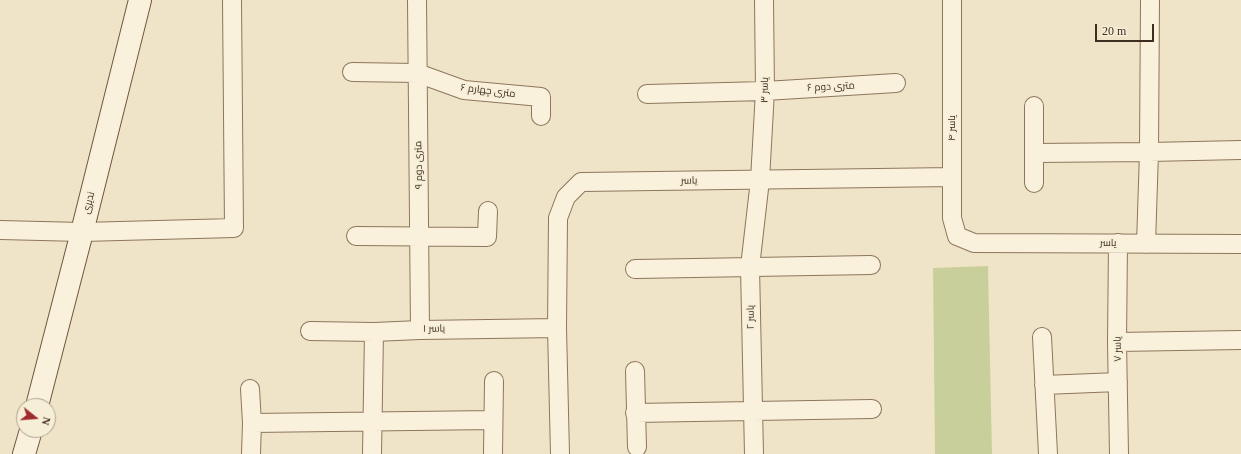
<!DOCTYPE html>
<meta charset="utf-8">
<style>
body{margin:0}
#map{position:relative;width:1241px;height:454px;overflow:hidden;background:#f0e4c8;font-family:"Times New Roman",serif}
canvas{display:block}
.north{position:absolute;left:16px;top:398px;width:40px;height:40px;box-sizing:border-box;background:#f7eed8;border:1px solid #ada18e;border-radius:50%;rotate:107deg;font-size:11px;font-weight:700;line-height:16px;text-align:center;color:#3d2e20}
.north::after{content:'';display:block;margin:auto;width:14px;height:18px;background:#9e2a2b;clip-path:polygon(50% 0,100% 100%,50% 72%,0 100%)}
.scale{position:absolute;left:1095px;top:24px;width:59px;height:18px;box-sizing:border-box;border:2px solid #3d2e20;border-top:0;padding-left:5px;font-size:12px;line-height:14px;white-space:nowrap;color:#3d2e20;-webkit-text-stroke:3px #f7eed8;paint-order:stroke}
</style>
<div id="map">
<canvas width="1241" height="454"></canvas>
<div class="north">N</div>
<div class="scale">20 m</div>
</div>
<script>
const ctx = document.querySelector('canvas').getContext('2d');
ctx.lineJoin = 'round';
function paint(path, color) {
  ctx.fillStyle = color;
  ctx.fill(path, 'evenodd');
}
function poly(rows) {
  const path = new Path2D();
  for (const r of rows) {
    path.moveTo(r[0], r[1]);
    for (let i = 2; i < r.length; i += 2) path.lineTo(r[i], r[i + 1]);
  }
  return path;
}
function trace(path, color, width, dash) {
  ctx.strokeStyle = color;
  ctx.lineWidth = width;
  ctx.lineCap = dash ? 'butt' : 'round';
  ctx.setLineDash(dash || []);
  ctx.stroke(path);
}
function drawText(font, color, halo, rows, align = 'center') {
  ctx.font = font + ' "Times New Roman",Cairo,serif';
  ctx.lineWidth = 3.5;
  ctx.setLineDash([]);
  ctx.textBaseline = 'middle';
  ctx.strokeStyle = halo;
  ctx.fillStyle = color;
  for (const [text, x, y, turn = 0] of rows) {
    ctx.save();
    ctx.translate(x, y);
    ctx.rotate((+turn || 0) * Math.PI / 180);
    ctx.textAlign = isNaN(turn) ? turn : align;
    if (halo) ctx.strokeText(text, 0, 0);
    ctx.fillText(text, 0, 0);
    ctx.restore();
  }
}
const green = poly([
 [988,266,992,454,935,454,933,268]
]);
const street = poly([
 [417,0,420,330],
 [952,0,952,218,957,236,974,243,1241,244],
 [352,72,417,73,464,90,541,97,541,116],
 [647,94,765,91,896,83],
 [1035,153,1149,152,1241,150],
 [1034,183,1034,106],
 [0,230,82,232,234,228,232,0],
 [356,236,487,237,488,211],
 [1118,243,1117,342,1119,454],
 [1146,244,1149,152,1150,0],
 [635,269,871,265],
 [310,331,374,332,420,330,557,328],
 [1042,337,1048,454],
 [1117,342,1241,340],
 [635,371,637,447],
 [1044,385,1118,382],
 [250,389,252,423,251,454],
 [635,413,872,409],
 [252,423,493,420],
 [372,454,374,332],
 [493,454,494,381],
 [560,454,557,328,558,218,566,197,581,182,952,177],
 [754,454,750,267,760,180,765,91,764,0]
]);
const secondary = poly([
 [37,406,82,232,140,0],
 [24,454,31,430]
]);
const streetNames = [
 ["۶ متری دوم",831,87,-3],
 ["یاسر ۳",765,90,-89],
 ["۶ متری چهارم",488,91,7],
 ["یاسر ۴",952,128,-90],
 ["۹ متری دوم",419,165,-91],
 ["یاسر",689,181,-1],
 ["ندیری",89,203,-76],
 ["یاسر",1108,243],
 ["یاسر ۲",751,317,-91],
 ["یاسر ۱",434,329,-1],
 ["یاسر ۷",1118,349,-91]
];
paint(green, '#c9cf9b');
trace(street, '#8d765c', 20);
trace(secondary, '#6f573f', 24);
trace(street, '#faf1dc', 18);
trace(secondary, '#faf1dc', 22);
drawText('10px', '#3d2e20', '#f7eed8', streetNames);
</script>
